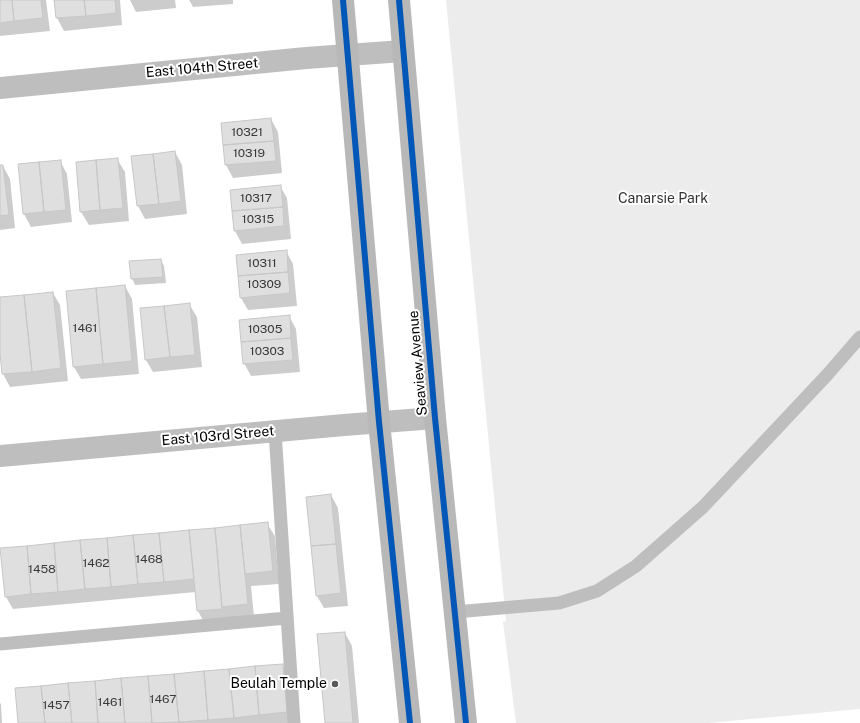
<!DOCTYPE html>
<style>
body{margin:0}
canvas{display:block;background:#fff}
</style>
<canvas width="860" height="723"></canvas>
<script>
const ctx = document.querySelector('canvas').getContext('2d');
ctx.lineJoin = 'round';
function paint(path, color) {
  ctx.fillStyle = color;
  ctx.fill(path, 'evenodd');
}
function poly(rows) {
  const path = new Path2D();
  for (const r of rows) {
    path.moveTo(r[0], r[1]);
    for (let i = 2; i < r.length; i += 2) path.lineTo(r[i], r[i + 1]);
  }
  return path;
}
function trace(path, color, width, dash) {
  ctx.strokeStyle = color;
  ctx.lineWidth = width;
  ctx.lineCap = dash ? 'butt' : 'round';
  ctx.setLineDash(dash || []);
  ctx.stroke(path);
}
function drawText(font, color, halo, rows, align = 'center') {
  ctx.font = font + ' "Public Sans",sans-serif';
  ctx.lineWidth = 4;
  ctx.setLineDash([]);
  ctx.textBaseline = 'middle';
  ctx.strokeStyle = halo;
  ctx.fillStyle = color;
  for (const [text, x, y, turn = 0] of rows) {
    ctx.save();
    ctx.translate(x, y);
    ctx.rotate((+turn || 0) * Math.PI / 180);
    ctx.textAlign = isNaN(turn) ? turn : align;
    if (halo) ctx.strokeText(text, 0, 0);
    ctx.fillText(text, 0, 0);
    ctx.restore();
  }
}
const green = poly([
 [446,0,860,0,860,709,708,723,516,723,503,622,506,621]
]);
const shadow = poly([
 [0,0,46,0,50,31,0,36],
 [55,0,120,0,122,25,64,31,57,18],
 [130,0,175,0,176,8,136,12],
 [189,0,233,0,233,4,193,7],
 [271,119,278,132,282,173,233,178,226,165,223,124],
 [175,152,182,165,187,214,145,219,138,206,133,157],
 [117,159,125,172,129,221,89,225,81,212,77,162],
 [60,161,67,174,72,222,31,227,24,214,19,165],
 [0,166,3,166,10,179,15,228,0,230],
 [280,186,287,198,291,239,242,244,235,231,231,190],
 [286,251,293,264,297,306,248,310,241,298],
 [161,260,164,266,166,283,135,285,132,278],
 [125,286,132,299,139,374,81,379,74,367],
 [53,293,60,305,68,381,10,387,3,374,0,344,0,298],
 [189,304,197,317,202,367,153,372,146,360],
 [289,316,296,329,300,372,251,376,244,363],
 [331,495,338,508,348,606,324,608,317,596],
 [267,524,275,536,279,584,251,586,254,617,205,624,198,611,196,592,13,609,6,597,1,549],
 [345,633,352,646,359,723,326,723],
 [282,665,290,678,294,723,19,723],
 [0,703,1,704,2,723,0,723]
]);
const building = poly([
 [0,0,12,0,14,21,0,23,0,0],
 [12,0,41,0,43,18,14,21,12,0],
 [54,0,84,0,86,16,56,18,54,0],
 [84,0,115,0,116,13,86,16,84,0],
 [271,118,274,141,223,145,221,123,271,118],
 [274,141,276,161,225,165,223,145,274,141],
 [175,151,181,201,159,204,153,154,175,151],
 [153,154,159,204,137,206,131,156,153,154],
 [118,158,123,208,100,210,96,160,118,158],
 [61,160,66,210,44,212,39,162,61,160],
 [96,160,100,210,80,212,76,162,96,160],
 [39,162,44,212,23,214,18,164,39,162],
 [0,165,3,165,9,215,0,216,0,165],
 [281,185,283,207,232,211,230,190,281,185],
 [283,207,284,226,234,231,232,211,283,207],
 [287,250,288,272,238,276,236,255,287,250],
 [161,259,163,277,131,279,129,261,161,259],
 [288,272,290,293,240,298,238,276,288,272],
 [125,285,132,361,103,364,96,288,125,285],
 [96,288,103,364,73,367,66,291,96,288],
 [53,292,61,368,32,372,24,295,53,292],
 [24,295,32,372,2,374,0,353,0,297,24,295],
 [190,303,195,355,170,357,164,306,190,303],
 [164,306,170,357,145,360,140,308,164,306],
 [290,315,291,338,241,342,239,320,290,315],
 [291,338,293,360,243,364,241,342,291,338],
 [331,494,336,544,311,546,306,497,331,494],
 [268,522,273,571,245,574,240,525,268,522],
 [240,525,248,604,222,607,215,528,240,525],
 [215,528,222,609,197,611,189,530,215,528],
 [189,530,194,579,164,582,159,533,189,530],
 [159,533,164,582,138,584,133,535,159,533],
 [133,535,138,584,111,587,107,538,133,535],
 [107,538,111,587,85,589,80,540,107,538],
 [80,540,85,589,58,592,54,543,80,540],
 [54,543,58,592,31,594,27,546,54,543],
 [336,544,341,593,316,596,311,546,336,544],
 [27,546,31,594,5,597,0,548,27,546],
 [345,632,353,723,325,723,317,634,345,632],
 [283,664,287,712,259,715,255,666,283,664],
 [255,666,259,715,234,718,229,669,255,666],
 [229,669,234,718,208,720,204,671,229,669],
 [204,671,208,720,179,722,174,674,204,671],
 [174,674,179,722,152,723,148,676,174,674],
 [148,676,152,723,125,723,121,678,148,676],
 [121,678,125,723,98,723,95,681,121,678],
 [95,681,98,723,72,723,68,683,95,681],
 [68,683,72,723,45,723,41,686,68,683],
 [41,686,45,723,18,723,15,688,41,686]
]);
const lane = poly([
 [275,431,294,723],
 [455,612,559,603,597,591,636,566,703,507,827,375,860,337],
 [0,644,287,618]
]);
const street = poly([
 [0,88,306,58,403,51],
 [0,456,344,425,435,418]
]);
const secondary = poly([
 [343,0,379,422,410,723],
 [399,0,435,418,466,723]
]);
const cycleway = poly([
 [343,0,379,422,410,723],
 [399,0,435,418,466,723]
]);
const markers = [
 [335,684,4,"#595959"]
];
const numberNames = [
 ["10321",247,132],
 ["10319",249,153],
 ["10317",256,198],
 ["10315",258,219],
 ["10311",262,263],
 ["10309",264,284],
 ["1461",85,328],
 ["10305",265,329],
 ["10303",267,351],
 ["1468",149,559],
 ["1462",96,563],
 ["1458",42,569],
 ["1467",163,699],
 ["1461",110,702],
 ["1457",56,705]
];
const streetNames = [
 ["East 104th Street",202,68,-5],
 ["Seaview Avenue",418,363,-95],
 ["East 103rd Street",218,436,-5]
];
const parkNames = [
 ["Canarsie Park",663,199]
];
const poiNames = [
 ["Beulah Temple",327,684]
];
paint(green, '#ececec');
paint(shadow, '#0003');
paint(building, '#dfdfdf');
trace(building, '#c7c7c7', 1);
trace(lane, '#bebebe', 13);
trace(street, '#bebebe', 22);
trace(secondary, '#b8b8b8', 22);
trace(cycleway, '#0057b8', 6);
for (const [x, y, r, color] of markers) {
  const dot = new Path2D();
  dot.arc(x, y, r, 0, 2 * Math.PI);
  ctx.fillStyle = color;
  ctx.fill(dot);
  trace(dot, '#fff', 1.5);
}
drawText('12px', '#383838', null, numberNames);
drawText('14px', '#000', '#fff', streetNames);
drawText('14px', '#333', '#fff', parkNames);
drawText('14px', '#000', '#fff', poiNames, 'right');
</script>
